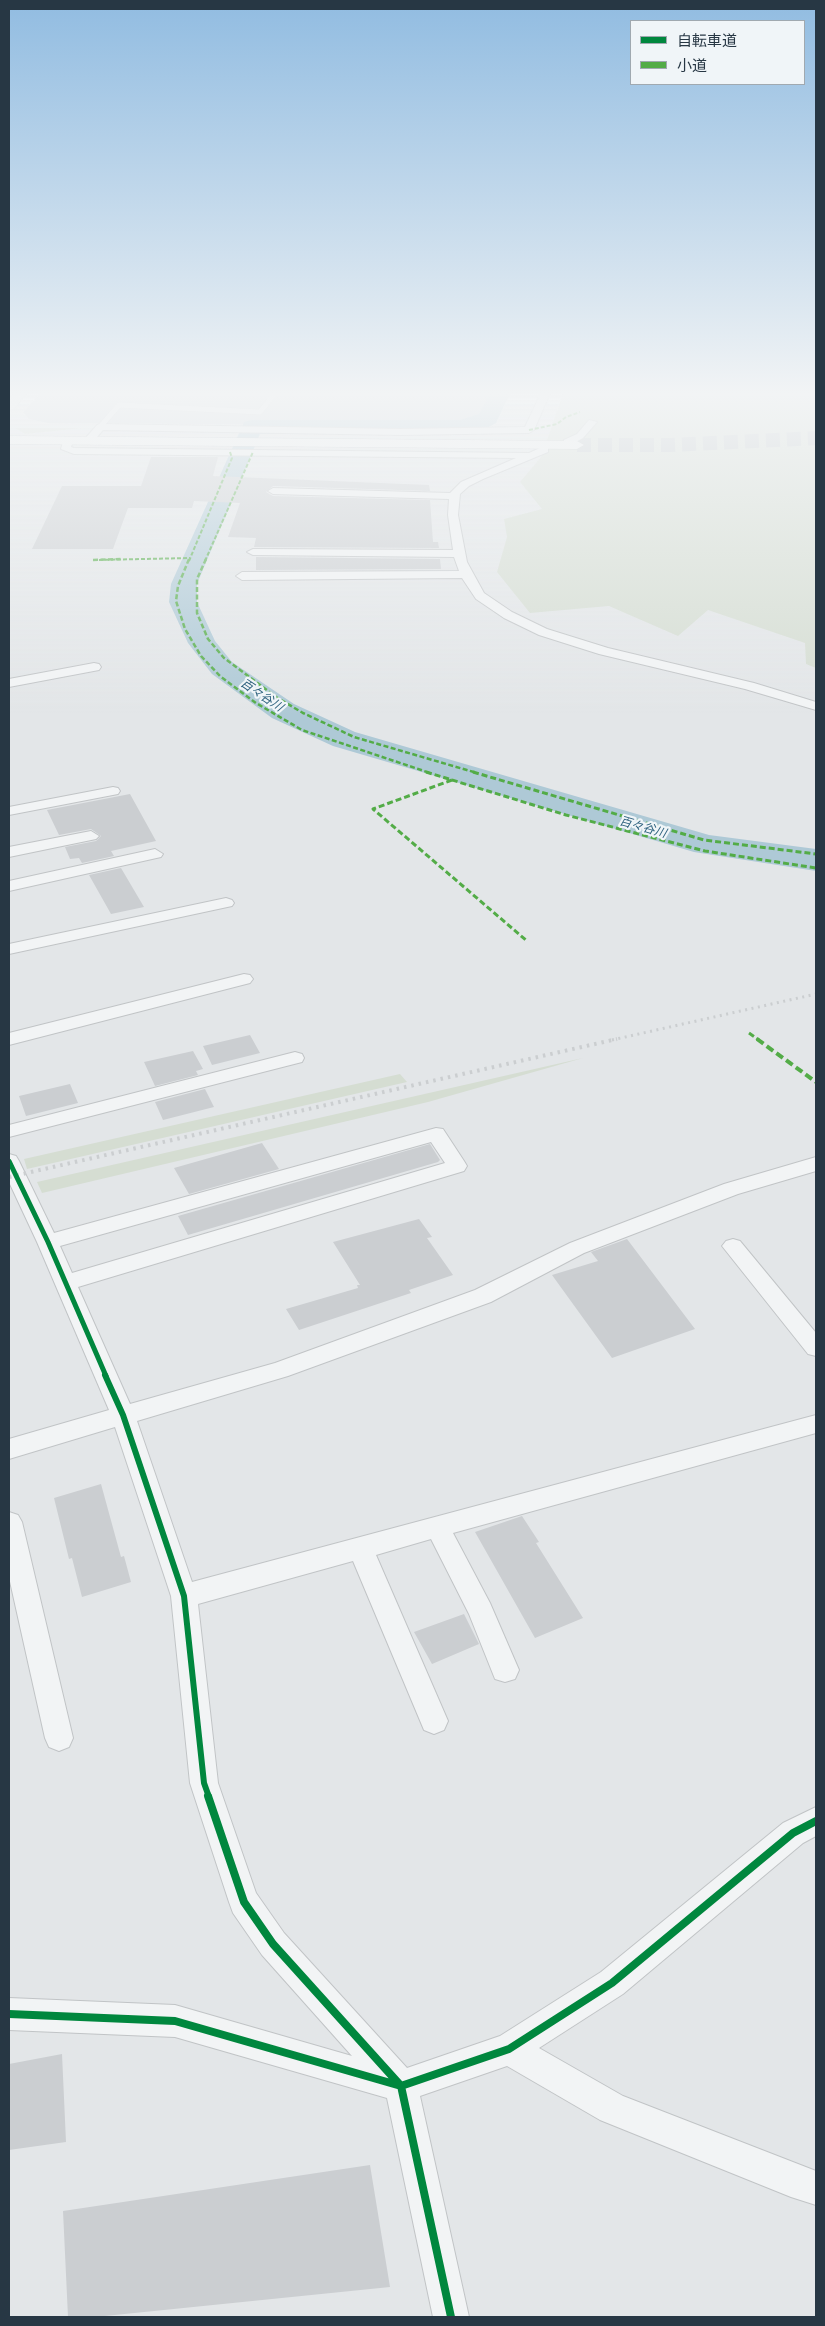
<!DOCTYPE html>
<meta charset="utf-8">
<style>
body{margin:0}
#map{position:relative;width:825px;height:2326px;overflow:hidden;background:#e3e6e8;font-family:Ubuntu,"Noto Sans JP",sans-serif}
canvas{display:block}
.frame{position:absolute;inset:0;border:10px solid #273744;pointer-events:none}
.legend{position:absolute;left:630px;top:20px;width:175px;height:65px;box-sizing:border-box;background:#f0f5f8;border:1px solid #a0a9b0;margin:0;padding:6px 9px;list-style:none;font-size:15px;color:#273744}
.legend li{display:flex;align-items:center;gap:10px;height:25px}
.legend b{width:25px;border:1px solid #a0a9b0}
</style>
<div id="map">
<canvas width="825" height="2326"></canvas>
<div class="frame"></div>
<ul class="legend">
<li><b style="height:6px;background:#00873e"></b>自転車道</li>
<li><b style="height:6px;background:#53ac47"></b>小道</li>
</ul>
</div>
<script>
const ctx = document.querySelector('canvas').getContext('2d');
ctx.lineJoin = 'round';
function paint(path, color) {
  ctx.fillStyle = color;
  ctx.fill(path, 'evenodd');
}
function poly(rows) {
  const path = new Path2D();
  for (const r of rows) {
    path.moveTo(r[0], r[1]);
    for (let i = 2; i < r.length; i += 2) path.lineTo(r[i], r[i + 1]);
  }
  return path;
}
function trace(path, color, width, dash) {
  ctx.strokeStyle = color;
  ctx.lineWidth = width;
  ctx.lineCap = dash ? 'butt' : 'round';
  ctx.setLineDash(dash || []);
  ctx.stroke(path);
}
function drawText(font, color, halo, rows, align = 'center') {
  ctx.font = font + ' Ubuntu,"Noto Sans JP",sans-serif';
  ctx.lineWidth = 4.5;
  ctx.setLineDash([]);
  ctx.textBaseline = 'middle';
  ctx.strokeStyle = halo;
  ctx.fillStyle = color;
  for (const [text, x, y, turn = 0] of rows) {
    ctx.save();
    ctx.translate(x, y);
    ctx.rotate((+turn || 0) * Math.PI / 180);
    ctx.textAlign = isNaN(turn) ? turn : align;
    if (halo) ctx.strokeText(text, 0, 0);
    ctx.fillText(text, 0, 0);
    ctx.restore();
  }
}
const built = poly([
 [43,391,496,391,484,417,473,422,449,426,48,423,29,419,23,412]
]);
const green = poly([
 [564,391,816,391,816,668,806,664,805,643,708,610,678,636,609,606,530,613,497,572,507,537,504,519,542,509,520,482,541,457],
 [15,428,83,428,25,434],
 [583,1058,428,1102,42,1193,37,1182],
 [400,1074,407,1082,27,1169,24,1159]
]);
const river = poly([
 [491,391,511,391,496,423,487,428,460,434,260,434,197,584,197,602,215,641,232,662,294,704,355,732,709,835,816,849,816,871,694,852,333,746,272,718,212,674,188,643,169,602,171,584,244,422,252,420,460,420,479,414,491,391]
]);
const building = poly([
 [151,457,218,457,213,476,429,485,430,491,273,486,266,492,273,496,430,500,433,542,438,542,439,548,254,547,256,538,228,537,240,503,194,501,192,508,128,508,113,549,32,549,62,486,141,486],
 [256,557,440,559,441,569,256,570],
 [130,794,156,841,111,851,114,856,82,863,79,858,70,859,65,847,96,841,101,836,91,829,59,835,47,810],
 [121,868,144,907,111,914,89,875],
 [250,1035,260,1053,212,1065,203,1046],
 [193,1051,203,1069,196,1071,198,1075,155,1086,144,1062],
 [70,1084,78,1103,26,1116,19,1096],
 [205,1089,214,1107,163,1120,155,1102],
 [262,1143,279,1169,189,1194,174,1168],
 [430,1144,440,1160,438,1162,188,1235,178,1216],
 [419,1219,432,1237,427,1238,453,1275,409,1290,411,1293,299,1330,286,1309,358,1288,357,1285,360,1285,333,1242],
 [627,1239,695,1329,612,1358,552,1275,598,1261,591,1252],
 [101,1484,121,1557,124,1556,131,1582,82,1597,72,1558,69,1559,54,1498],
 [522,1516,539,1542,536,1543,583,1618,535,1638,475,1532],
 [464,1614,479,1644,432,1664,414,1632],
 [62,2054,66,2142,9,2150,9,2064],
 [370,2165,390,2287,95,2317,68,2317,63,2211]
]);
const highwayTunnel = poly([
 [577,445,670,445,816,438]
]);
const lane = poly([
 [100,427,119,405,260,412,277,391]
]);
const street = poly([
 [542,391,551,391,534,430,529,433,401,435,103,430,92,443,83,441,97,425,100,424,401,429,525,427,542,391],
 [589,420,597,422,583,438,572,444,564,444,564,440,577,434,589,420],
 [68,438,73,441,71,447,74,448,529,453,540,448,548,448,548,452,483,479,469,486,460,494,458,515,467,562,484,593,512,612,547,629,608,648,754,683,816,702,816,710,745,689,599,654,539,635,504,618,476,599,462,578,242,580,236,576,242,572,459,571,454,557,253,555,247,552,253,549,453,550,448,515,449,499,273,494,268,491,273,488,450,493,461,482,516,458,74,454,61,449,63,441,68,438],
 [94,663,99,664,101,667,99,670,9,687,9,679,94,663],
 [113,787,118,788,120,791,118,794,9,815,9,807,113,787],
 [91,831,99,836,96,839,9,857,9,847,91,831],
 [155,849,163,854,161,857,9,891,9,881,155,849],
 [226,898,232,900,234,903,232,906,9,954,9,944,226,898],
 [244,974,250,975,253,979,250,983,9,1045,9,1033,244,974],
 [295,1052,302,1054,304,1058,302,1062,9,1137,9,1125,295,1052],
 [436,1128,443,1129,464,1161,467,1166,464,1171,78,1287,130,1404,275,1363,475,1290,570,1243,724,1184,816,1157,816,1171,738,1194,584,1253,491,1302,288,1376,137,1421,192,1582,816,1415,816,1433,453,1533,490,1603,519,1670,515,1679,505,1682,495,1679,469,1614,431,1539,376,1555,448,1721,444,1730,434,1734,424,1730,353,1561,198,1604,218,1783,256,1893,284,1933,407,2068,500,2036,601,1972,783,1823,816,1807,816,1836,803,1843,623,1994,539,2048,623,2096,816,2171,816,2205,791,2197,600,2120,507,2066,420,2096,469,2317,433,2317,387,2098,175,2037,9,2030,9,1998,175,2005,352,2056,262,1955,233,1913,229,1902,190,1783,171,1596,115,1427,9,1459,9,1439,109,1410,37,1242,9,1182,9,1154,16,1156,19,1161,54,1233,436,1128],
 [431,1142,445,1163,72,1273,60,1246,431,1142],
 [733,1239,740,1241,816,1333,816,1356,808,1354,726,1251,722,1246,726,1241,733,1239],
 [9,1512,18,1515,22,1522,73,1738,69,1747,59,1751,49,1747,45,1738,9,1577,9,1512]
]);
const secondary = poly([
 [16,391,29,391,14,409,9,410,9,399,16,391]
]);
const highway = poly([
 [9,436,577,441,584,445,577,449,9,444,9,436]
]);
const railFar1 = poly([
 [612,1040,816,994]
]);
const rail = poly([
 [9,1177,617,1039]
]);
const quietFar3 = poly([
 [529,430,557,424,566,417,580,412],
 [93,560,190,558],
 [189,561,232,458,230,452],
 [205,561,253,452]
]);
const quietFar2 = poly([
 [189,559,178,586,176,601,185,629,201,656,220,676,256,703,302,730,430,773],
 [206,559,197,579,197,613,208,639,224,658,276,697,303,713,354,737,477,773],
 [93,560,123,559]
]);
const quietFar1 = poly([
 [426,772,566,815,705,851,816,868],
 [473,772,704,840,816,854],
 [452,780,373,809,527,941],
 [749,1033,759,1040]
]);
const quiet = poly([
 [757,1039,816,1082]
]);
const cyclewayFar2 = poly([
 [9,1161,48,1242,106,1376]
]);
const cyclewayFar1 = poly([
 [105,1375,123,1415,184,1596,204,1783,209,1797]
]);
const cycleway = poly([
 [208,1796,244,1902,273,1944,401,2086,451,2317],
 [9,2014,175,2021,401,2086,509,2049,612,1983,793,1833,816,1821]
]);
const farWaternames = [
 ["百々谷川",262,695,34],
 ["百々谷川",643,827,16]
];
paint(built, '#d0d6dc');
paint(green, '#d5ddd2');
paint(river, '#aec9d6');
paint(building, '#cbced1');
trace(highwayTunnel, '#bdc3c7', 14, [14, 7]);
trace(lane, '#c1c4c6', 6);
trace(street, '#c1c4c6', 2);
trace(secondary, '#c1c4c6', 1);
trace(highway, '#b5b9bd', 1);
trace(lane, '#f2f4f5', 5);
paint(street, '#f2f4f5');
paint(secondary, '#f6f7f7');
paint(highway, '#f6f7f7');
trace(railFar1, '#cbced0', 3, [2, 4.5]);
trace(rail, '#cbced0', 4, [2.5, 5]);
trace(quietFar3, '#53ac47', 2, [4, 2]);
trace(quietFar2, '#53ac47', 2.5, [5, 2.5]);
trace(quietFar1, '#53ac47', 3, [6, 3]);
trace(quiet, '#53ac47', 4, [8, 4]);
trace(cyclewayFar2, '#00873e', 5);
trace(cyclewayFar1, '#00873e', 6);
trace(cycleway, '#00873e', 8);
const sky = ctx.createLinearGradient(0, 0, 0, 716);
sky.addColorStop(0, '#91bce1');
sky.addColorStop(0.55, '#f2f4f5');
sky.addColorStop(1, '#f2f4f500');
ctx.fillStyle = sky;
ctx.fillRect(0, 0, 825, 716);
drawText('italic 12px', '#2c607d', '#f0f5f8', farWaternames);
</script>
